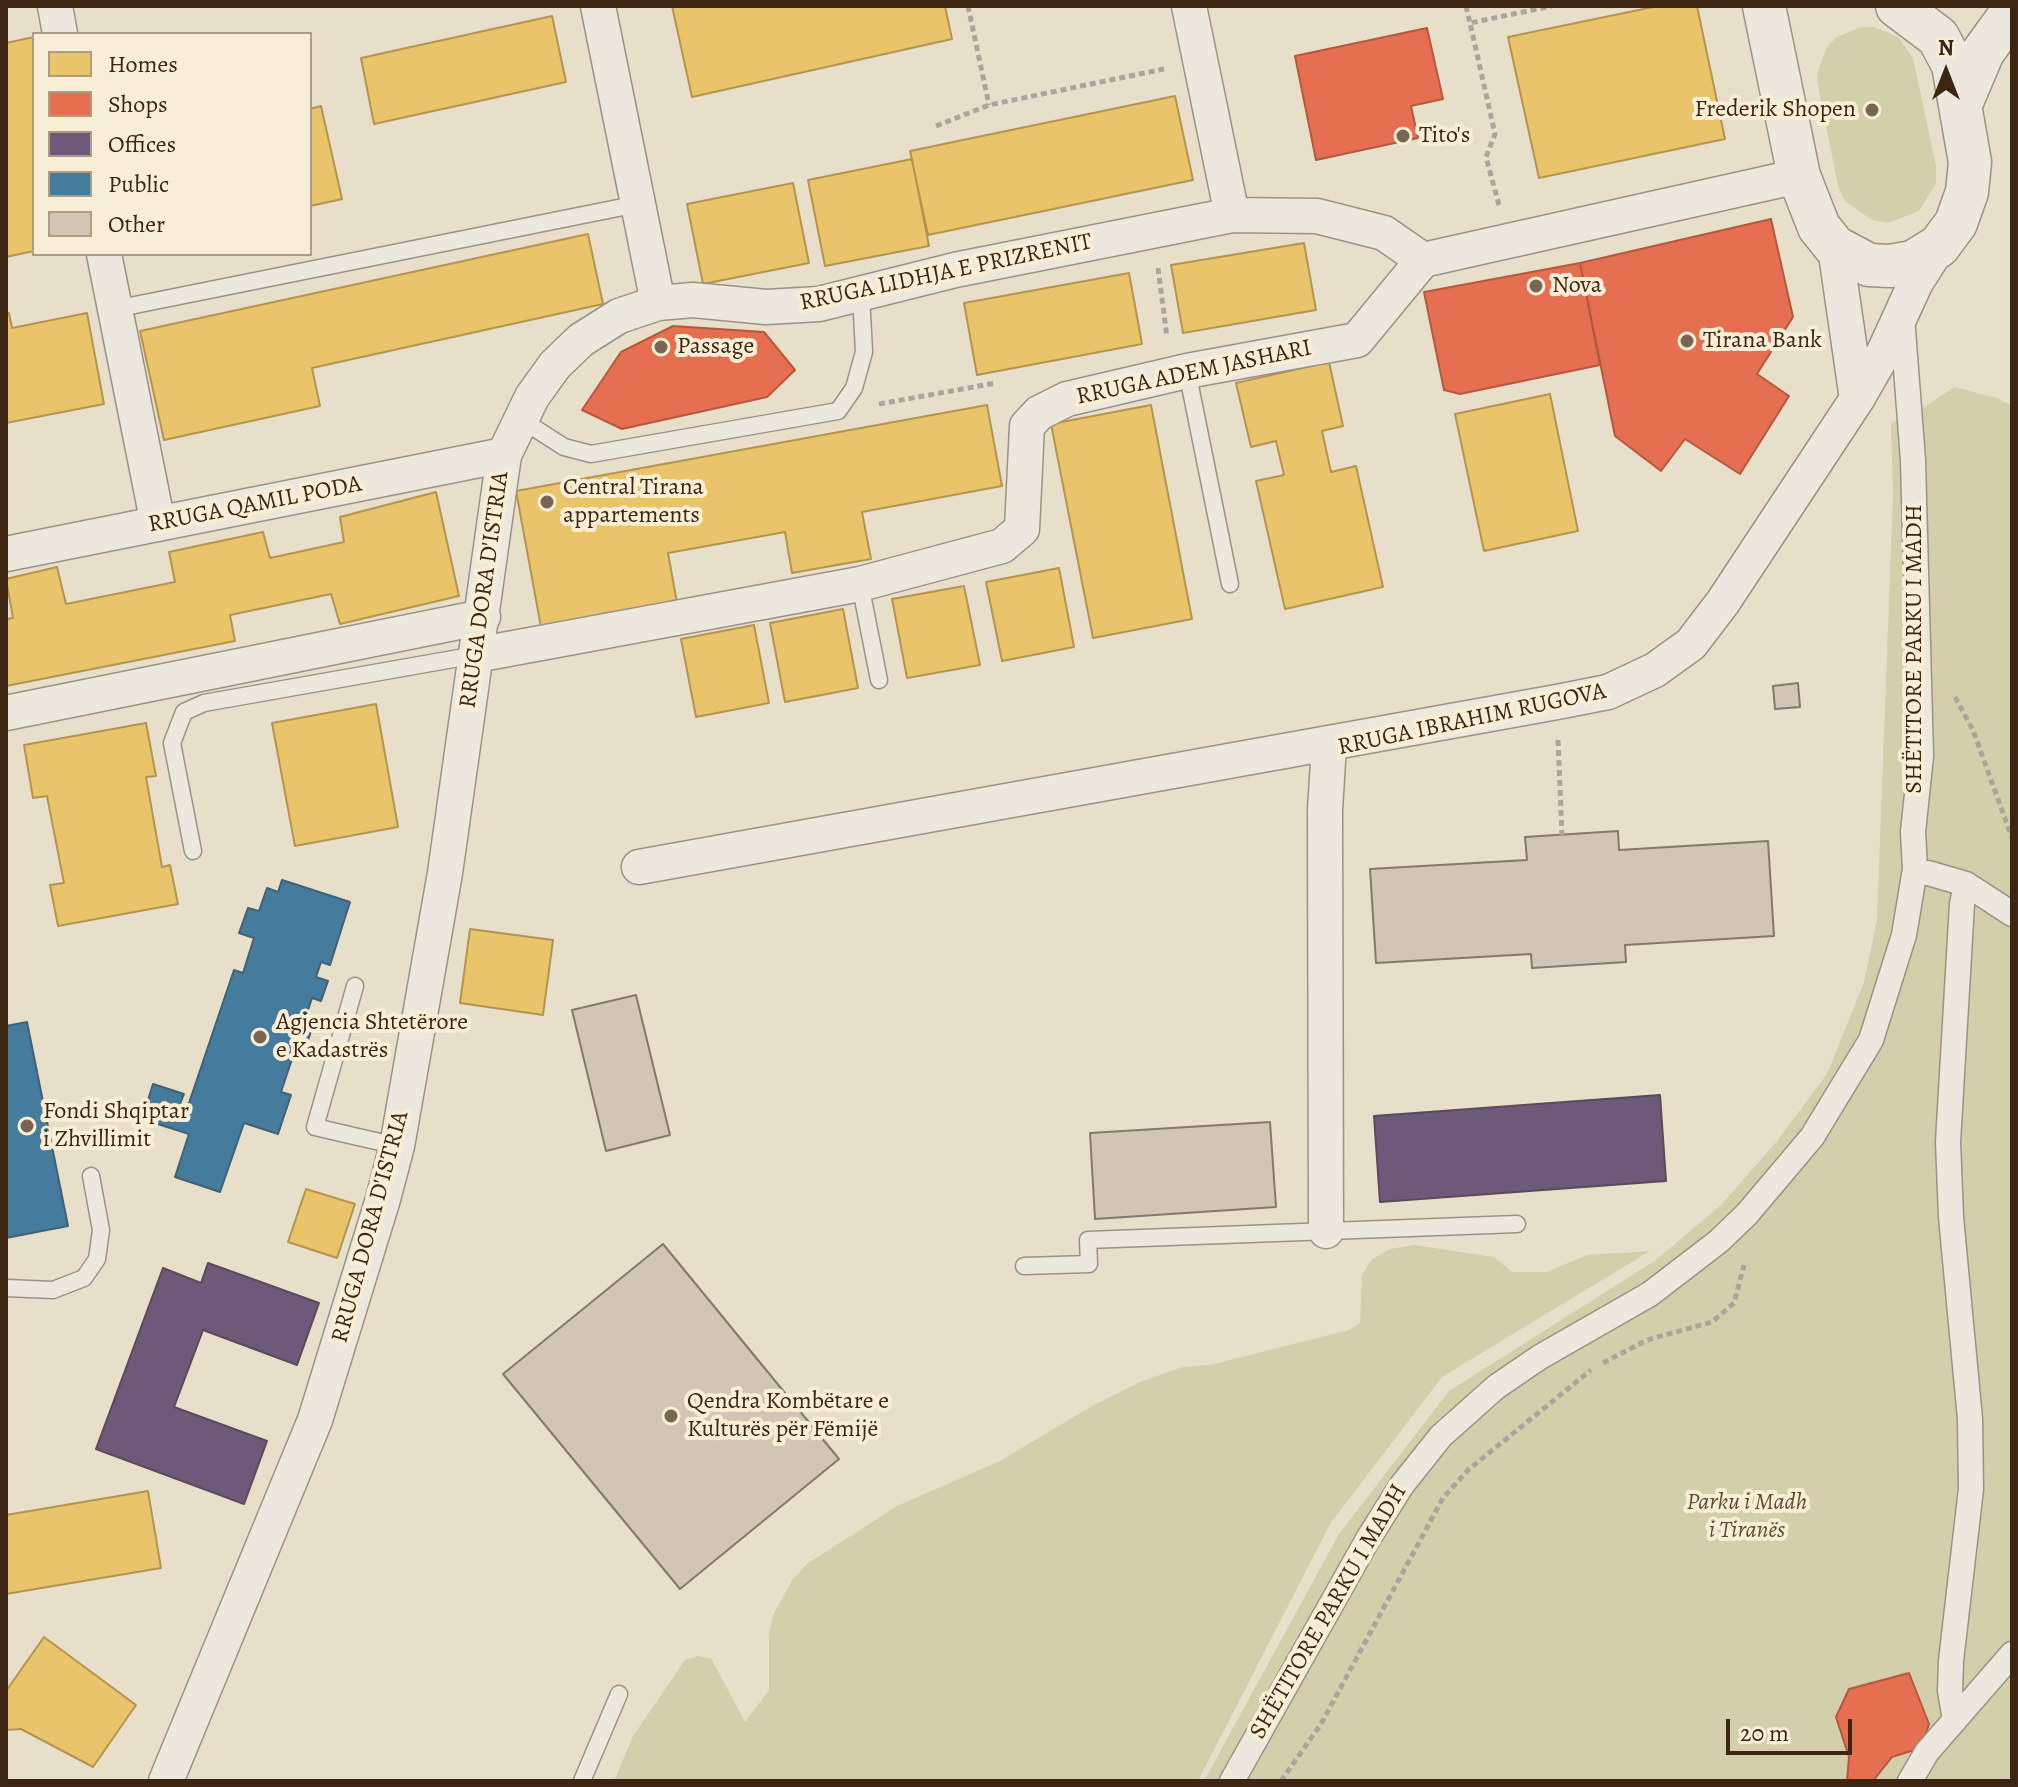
<!DOCTYPE html>
<meta charset="utf-8">
<style>
body{margin:0}
#map{position:relative;width:2018px;height:1787px;overflow:hidden;background:#e8dfcb;font-family:Alegreya,serif}
canvas{display:block}
.frame{position:absolute;inset:0;border:8px solid #3c2511;pointer-events:none}
.legend{position:absolute;left:32px;top:32px;width:280px;height:224px;box-sizing:border-box;background:#f8edd5;border:2px solid #ad9d87;margin:0;padding:10px 14px;list-style:none;font-size:24px;color:#3c2511}
.legend li{display:flex;align-items:center;gap:16px;height:40px}
.legend b{width:40px;border:2px solid #ad9d87}
.north{position:absolute;left:1906px;top:32px;width:80px;height:80px;-webkit-text-stroke:6px #f8edd5;paint-order:stroke;rotate:0deg;font-size:22px;font-weight:700;line-height:32px;text-align:center;color:#3c2511}
.north::after{content:'';display:block;margin:auto;width:28px;height:36px;background:#3c2511;clip-path:polygon(50% 0,100% 100%,50% 72%,0 100%)}
.scale{position:absolute;left:1726px;top:1719px;width:126px;height:36px;box-sizing:border-box;border:4px solid #3c2511;border-top:0;padding-left:10px;font-size:24px;line-height:28px;white-space:nowrap;color:#3c2511;-webkit-text-stroke:6px #f8edd5;paint-order:stroke}
</style>
<div id="map">
<canvas width="2018" height="1787"></canvas>
<div class="frame"></div>
<ul class="legend">
<li><b style="height:22px;background:#e9c46a"></b>Homes</li>
<li><b style="height:22px;background:#e76f51"></b>Shops</li>
<li><b style="height:22px;background:#6d597a"></b>Offices</li>
<li><b style="height:22px;background:#457b9d"></b>Public</li>
<li><b style="height:22px;background:#d3c5b5"></b>Other</li>
</ul>
<div class="north">N</div>
<div class="scale">20 m</div>
</div>
<script>
const ctx = document.querySelector('canvas').getContext('2d');
ctx.lineJoin = 'round';
function paint(path, color) {
  ctx.fillStyle = color;
  ctx.fill(path, 'evenodd');
}
function poly(rows) {
  const path = new Path2D();
  for (const r of rows) {
    path.moveTo(r[0], r[1]);
    for (let i = 2; i < r.length; i += 2) path.lineTo(r[i], r[i + 1]);
  }
  return path;
}
function trace(path, color, width, dash) {
  ctx.strokeStyle = color;
  ctx.lineWidth = width;
  ctx.lineCap = dash ? 'butt' : 'round';
  ctx.setLineDash(dash || []);
  ctx.stroke(path);
}
function drawText(font, color, halo, rows, align = 'center') {
  ctx.font = font + ' Alegreya,serif';
  ctx.lineWidth = 8;
  ctx.setLineDash([]);
  ctx.textBaseline = 'middle';
  ctx.strokeStyle = halo;
  ctx.fillStyle = color;
  for (const [text, x, y, turn = 0] of rows) {
    ctx.save();
    ctx.translate(x, y);
    ctx.rotate((+turn || 0) * Math.PI / 180);
    ctx.textAlign = isNaN(turn) ? turn : align;
    if (halo) ctx.strokeText(text, 0, 0);
    ctx.fillText(text, 0, 0);
    ctx.restore();
  }
}
const green = poly([
 [1861,27,1874,27,1898,37,1913,58,1936,166,1936,183,1919,211,1888,223,1872,220,1845,201,1838,186,1819,90,1817,74,1827,47,1837,37],
 [1954,387,1997,398,2012,406,2012,1781,1204,1781,1339,1534,1449,1391,1656,1260,1721,1205,1777,1141,1827,1074,1864,982,1877,920,1893,495,1891,423,1917,412],
 [1414,1245,1494,1257,1512,1272,1547,1272,1587,1255,1650,1251,1442,1377,1330,1524,1198,1781,614,1781,633,1736,685,1660,697,1656,711,1658,745,1722,769,1690,769,1635,773,1615,793,1579,807,1564,897,1506,1000,1461,1094,1405,1140,1382,1183,1367,1210,1365,1349,1330,1360,1323,1362,1275,1372,1259,1390,1249]
]);
const homes = poly([
 [672,6,945,6,952,39,692,97,672,6],
 [1658,6,1697,6,1725,139,1539,178,1508,37,1658,6],
 [552,16,566,82,374,124,361,58,552,16],
 [34,37,34,251,6,257,6,43,34,37],
 [1175,96,1193,180,928,235,910,151,1175,96],
 [321,106,342,199,310,206,310,109,321,106],
 [912,159,929,246,825,266,808,180,912,159],
 [793,183,809,263,703,284,687,204,793,183],
 [588,234,603,304,312,368,320,406,164,440,140,331,588,234],
 [1304,243,1316,310,1183,333,1171,265,1304,243],
 [1129,273,1142,344,977,375,964,303,1129,273],
 [9,313,12,328,87,313,104,404,6,423,6,314,9,313],
 [1329,362,1343,426,1322,431,1331,472,1356,466,1383,587,1285,609,1256,481,1284,475,1276,441,1251,447,1236,383,1329,362],
 [1550,394,1578,531,1484,551,1455,414,1550,394],
 [987,405,1002,486,862,512,871,559,792,573,785,532,668,553,677,603,541,627,516,491,987,405],
 [1151,405,1192,619,1093,638,1051,424,1151,405],
 [436,492,459,596,340,624,331,594,230,615,235,641,6,686,6,619,13,618,6,579,57,567,66,604,175,582,169,552,263,532,270,558,344,542,340,517,436,492],
 [1059,568,1074,647,1002,661,986,582,1059,568],
 [964,586,980,665,907,678,892,599,964,586],
 [843,609,858,688,785,702,770,623,843,609],
 [754,625,769,703,696,717,681,639,754,625],
 [376,704,398,827,295,846,272,723,376,704],
 [146,723,156,776,146,777,162,867,170,865,178,904,58,926,50,885,64,883,47,796,33,798,24,745,146,723],
 [470,929,553,940,543,1015,460,1003,470,929],
 [306,1189,355,1204,337,1258,288,1242,306,1189],
 [148,1491,161,1568,6,1594,6,1515,148,1491],
 [44,1637,136,1705,93,1767,21,1729,6,1730,6,1691,44,1637]
]);
const shops = poly([
 [1427,28,1443,99,1411,106,1418,138,1316,160,1295,56,1427,28],
 [1771,219,1793,317,1757,374,1789,396,1740,474,1685,439,1661,471,1615,436,1580,263,1771,219],
 [1580,263,1600,365,1460,394,1444,390,1424,292,1580,263],
 [673,326,764,332,795,370,767,397,622,429,582,410,621,352,673,326],
 [1909,1673,1929,1724,1921,1748,1892,1757,1873,1781,1847,1781,1849,1757,1836,1717,1849,1689,1909,1673]
]);
const offices = poly([
 [1660,1095,1666,1181,1380,1202,1374,1116,1660,1095],
 [208,1263,319,1303,297,1365,203,1330,174,1407,267,1441,244,1504,96,1449,163,1268,201,1283,208,1263]
]);
const public = poly([
 [282,880,350,902,330,965,321,962,316,977,328,981,321,1001,312,998,303,1025,312,1028,305,1050,296,1047,281,1092,291,1095,278,1134,244,1123,220,1192,175,1177,189,1134,142,1119,153,1084,184,1094,180,1104,188,1106,234,970,243,973,254,938,239,933,248,908,259,911,267,888,278,892,282,880],
 [27,1022,68,1226,6,1238,6,1026,27,1022]
]);
const building = poly([
 [1798,683,1800,707,1775,709,1773,686,1798,683],
 [1618,831,1619,850,1768,841,1774,936,1625,945,1626,962,1532,968,1531,954,1376,963,1370,869,1527,860,1525,837,1618,831],
 [636,995,670,1135,606,1151,572,1010,636,995],
 [1270,1122,1276,1207,1095,1219,1090,1133,1270,1122],
 [663,1244,839,1459,680,1589,503,1374,663,1244]
]);
const path = poly([
 [968,6,989,105],
 [1466,6,1470,23],
 [936,126,989,105,1164,69],
 [1499,205,1486,157,1495,134,1470,23,1552,6],
 [1158,268,1167,337],
 [879,404,996,383],
 [1955,697,1973,730,2012,838],
 [1558,740,1562,835],
 [1603,1363,1647,1340,1712,1322,1734,1303,1744,1265],
 [1281,1781,1321,1724,1443,1498,1468,1470,1591,1370]
]);
const service = poly([
 [115,309,638,204],
 [1187,371,1230,584],
 [522,420,564,447,591,454,838,411,854,388,864,352,861,295],
 [860,584,879,680],
 [193,851,172,743,184,712,204,703,476,655],
 [355,986,315,1127,397,1146],
 [1024,1266,1089,1264,1088,1240,1517,1224],
 [6,1288,53,1290,84,1278,97,1259,101,1230,91,1176],
 [582,1781,619,1694]
]);
const pedestrian = poly([
 [1928,873,1966,884,2012,914],
 [1955,1720,1950,1691,1951,1661,1971,1489,1970,1419,1951,1217,1948,1142,1962,904,1966,884],
 [1232,1781,1368,1539,1402,1485,1441,1436,1496,1387,1540,1357,1650,1294,1719,1241,1747,1214,1812,1137,1871,1040,1904,935,1915,869,1913,832,1921,756,1913,460,1902,317],
 [1910,1781,1927,1752,2012,1654]
]);
const minor = poly([
 [55,6,60,34],
 [598,6,658,303],
 [1189,6,1232,215],
 [1835,247,1857,399],
 [104,254,158,524],
 [6,554,504,455],
 [476,655,860,584,1002,546,1022,529,1027,426,1039,413,1067,399,1187,371,1357,340,1423,260,1799,176],
 [6,713,483,617],
 [639,867,1557,702,1608,692,1655,670,1691,644,1723,602,1857,399,1884,352,1916,282,1939,246],
 [1326,1231,1325,810,1329,746],
 [166,1781,315,1420,383,1199,397,1146,445,873,504,455,532,397,555,365,581,340,619,316,658,303,693,300,766,307,819,304,955,270,1232,215,1317,216,1384,233,1423,260]
]);
const tertiary = poly([
 [1764,6,1799,176,1819,227,1835,247,1869,265,1890,266,1913,262,1939,246,1956,223,1967,192,1970,162,1953,65,1938,37,1897,6],
 [1961,104,1983,52,2012,12]
]);
const markers = [
 [1872,110,8,"#786652"],
 [1403,136,8,"#786652"],
 [1536,286,8,"#786652"],
 [1687,341,8,"#786652"],
 [661,347,8,"#786652"],
 [547,502,8,"#786652"],
 [260,1037,8,"#786652"],
 [27,1126,8,"#786652"],
 [671,1416,8,"#786652"]
];
const poiNames = [
 ["Frederik Shopen",1856,110,"right"],
 ["Tito's",1419,136],
 ["Nova",1552,286],
 ["Tirana Bank",1703,341],
 ["Passage",677,347],
 ["Central Tirana",563,488],
 ["appartements",563,516],
 ["Agjencia Shtetërore",276,1023],
 ["e Kadastrës",276,1051],
 ["Fondi Shqiptar",43,1112],
 ["i Zhvillimit",43,1140],
 ["Qendra Kombëtare e",687,1402],
 ["Kulturës për Fëmijë",687,1430]
];
const streetNames = [
 ["RRUGA LIDHJA E PRIZRENIT",946,273,-12],
 ["RRUGA ADEM JASHARI",1194,373,-12],
 ["RRUGA QAMIL PODA",255,505,-11],
 ["RRUGA DORA D'ISTRIA",485,590,-82],
 ["SHËTITORE PARKU I MADH",1915,649,-90],
 ["RRUGA IBRAHIM RUGOVA",1472,720,-12],
 ["RRUGA DORA D'ISTRIA",371,1227,-75],
 ["SHËTITORE PARKU I MADH",1329,1612,-60]
];
const parkNames = [
 ["Parku i Madh",1747,1503],
 ["i Tiranës",1747,1531]
];
paint(green, '#d2cfaa');
paint(homes, '#e9c46a');
trace(homes, '#b5944f', 2);
paint(shops, '#e76f51');
trace(shops, '#b4593e', 2);
paint(offices, '#6d597a');
trace(offices, '#5e495a', 2);
paint(public, '#457b9d');
trace(public, '#426173', 2);
paint(building, '#d3c5b5');
trace(building, '#82796c', 2);
trace(service, '#9a9385', 19);
trace(pedestrian, '#9a9385', 27);
trace(minor, '#9a9385', 37);
trace(tertiary, '#9a9385', 45);
trace(path, '#aca59b', 5, [6, 4]);
trace(service, '#ece8dd', 16);
trace(pedestrian, '#ece8dd', 24);
trace(minor, '#ece8dd', 34);
trace(tertiary, '#ece8dd', 42);
for (const [x, y, r, color] of markers) {
  const dot = new Path2D();
  dot.arc(x, y, r, 0, 2 * Math.PI);
  ctx.fillStyle = color;
  ctx.fill(dot);
  trace(dot, '#f8edd5', 3);
}
drawText('24px', '#3c2511', '#f8edd5', poiNames, 'left');
drawText('24px', '#3c2511', '#f8edd5', streetNames);
drawText('italic 24px', '#5d4c30', '#f8edd5', parkNames);
</script>
